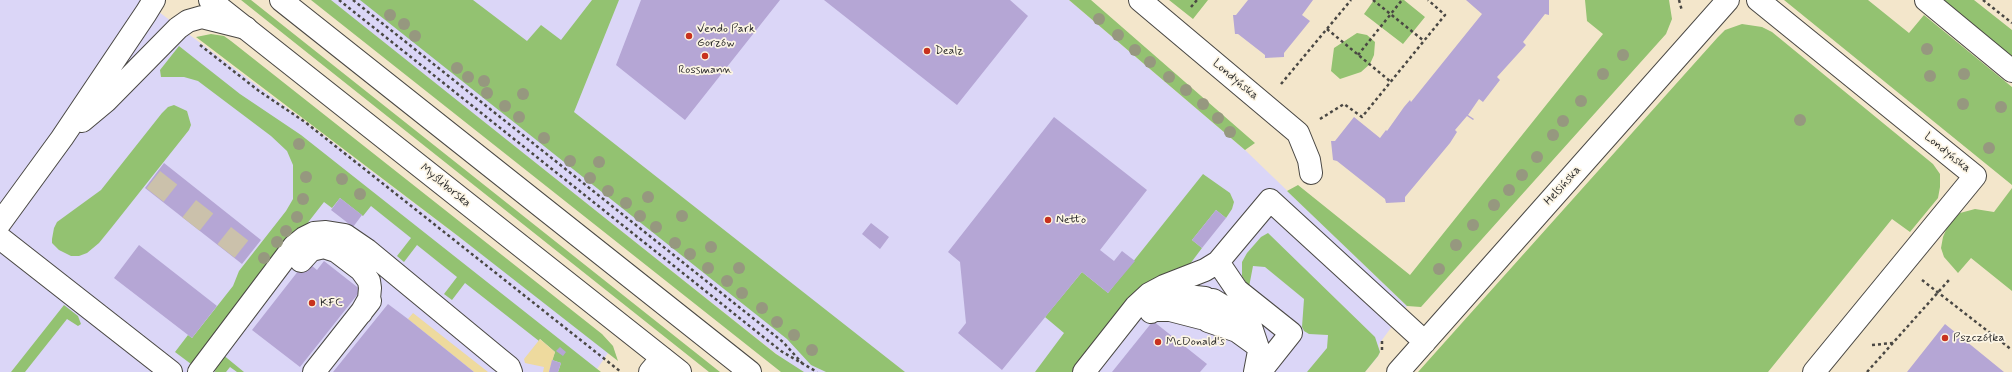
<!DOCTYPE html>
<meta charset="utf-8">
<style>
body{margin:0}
canvas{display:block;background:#f3e6cb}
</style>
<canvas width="2012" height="372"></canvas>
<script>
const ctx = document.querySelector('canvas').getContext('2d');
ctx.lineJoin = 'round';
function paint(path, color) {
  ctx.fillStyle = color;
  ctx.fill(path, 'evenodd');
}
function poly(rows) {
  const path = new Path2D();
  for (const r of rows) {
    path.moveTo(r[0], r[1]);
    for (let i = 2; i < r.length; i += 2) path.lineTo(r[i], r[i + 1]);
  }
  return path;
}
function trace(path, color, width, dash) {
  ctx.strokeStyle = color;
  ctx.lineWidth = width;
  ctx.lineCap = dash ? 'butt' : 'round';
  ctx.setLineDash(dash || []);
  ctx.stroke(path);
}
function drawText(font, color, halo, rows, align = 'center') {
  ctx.font = font + ' Mynerve,sans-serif';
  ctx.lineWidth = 3.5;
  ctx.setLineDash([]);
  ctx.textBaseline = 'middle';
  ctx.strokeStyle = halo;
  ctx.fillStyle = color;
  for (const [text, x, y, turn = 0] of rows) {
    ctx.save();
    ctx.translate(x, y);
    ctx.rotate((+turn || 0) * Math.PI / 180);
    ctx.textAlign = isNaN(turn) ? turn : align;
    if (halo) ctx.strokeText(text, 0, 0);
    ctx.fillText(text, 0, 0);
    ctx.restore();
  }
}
const built = poly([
 [0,0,143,0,610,350,595,372,0,372],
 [330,0,1069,0,1245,150,1407,306,1379,344,1380,352,1378,356,1365,372,799,372]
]);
const green = poly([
 [241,0,251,0,720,372,709,372],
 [311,0,331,0,776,354,804,372,781,372],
 [360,0,473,0,527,41,541,25,561,40,592,0,619,0,574,112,905,372,826,372,811,365,787,339],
 [1069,0,1091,0,1255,143,1245,150],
 [1169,0,1208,0,1193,19],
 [1374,0,1404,0,1425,17,1403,44,1364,14],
 [1585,0,1669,0,1672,19,1666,34,1421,307,1407,306,1287,191,1298,185,1410,275,1603,34,1587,21],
 [1784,0,1868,0,1909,33,1924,15,2012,87,2012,185],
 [1940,0,1974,0,2012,30,2012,59],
 [1742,24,1762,27,1772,32,1933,164,1940,174,1940,187,1938,198,1910,232,1892,219,1768,372,1418,372,1718,37,1725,30],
 [1357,33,1367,35,1375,42,1374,55,1370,64,1361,72,1340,79,1331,71,1334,48],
 [211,34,224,36,231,41,602,334,613,346,618,361,458,236,196,37],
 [179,46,240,94,301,135,601,372,558,372,561,363,552,360,555,352,540,339,539,341,465,283,452,300,444,294,457,277,417,245,404,262,397,256,411,238,371,206,363,216,340,198,332,208,324,202,195,367,175,352,188,335,192,338,233,286,239,271,286,211,293,199,293,165,287,151,271,136,198,81,184,77,161,77,160,70],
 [174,105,187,111,191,125,189,130,112,227,99,243,87,253,79,256,71,256,59,250,52,243,52,239,54,228,57,222,101,190,162,113,168,107],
 [1203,174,1230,193,1234,202,1232,209,1226,218,1216,210,1192,240,1202,248,1184,272,1137,292,1072,372,1035,372,1064,333,1045,317,1082,272,1108,293],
 [2012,188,2012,291,1971,258,1958,273,1944,257,1941,248,1943,237,1948,225,1960,213,1975,209,1994,212],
 [1268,233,1375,337,1380,352,1378,356,1365,372,1307,372,1327,348,1328,335,1309,334,1304,331,1302,327,1304,299,1265,267,1253,266,1249,287,1242,276,1242,262,1247,253,1261,237],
 [64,305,78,316,81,324,78,326,67,319,25,372,11,372],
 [222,354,244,372,237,372,230,367,226,372,215,372,216,365]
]);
const sand = poly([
 [413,313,488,372,474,372,408,319],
 [540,339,555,352,549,372,543,372,544,367,525,363,524,359]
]);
const building = poly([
 [641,0,780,0,685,120,616,65],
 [824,0,1010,0,1028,16,957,105],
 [1248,0,1313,0,1302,15,1310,21,1284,53,1284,57,1265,58,1265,55,1238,34,1235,34,1233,15,1236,15],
 [1466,0,1549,0,1549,15,1545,14,1523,42,1526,45,1497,77,1500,80,1483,102,1479,99,1468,115,1474,119,1473,120,1467,116,1455,130,1457,132,1450,143,1405,197,1405,202,1386,203,1385,199,1337,161,1333,160,1331,141,1335,141,1354,117,1380,138,1386,130,1387,131,1404,107,1410,100,1411,102,1482,14],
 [1054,117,1147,190,1100,250,1114,261,1122,251,1135,261,1108,293,1082,272,1002,370,958,333,966,323,960,262,948,252],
 [164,163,261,240,242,264,145,188],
 [340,198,362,215,353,227,331,210],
 [1216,210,1226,218,1202,248,1192,240],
 [871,223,889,237,880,249,862,234],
 [139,245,217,306,192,338,114,278],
 [306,261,317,270,324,261,361,290,300,367,252,330],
 [388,304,408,319,474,372,333,372],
 [1153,321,1207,364,1200,372,1112,372],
 [1945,324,2004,372,1907,372],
 [560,347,566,352,563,356,556,351],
 [552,360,561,363,558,372,549,372]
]);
const minorTunnel = poly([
 [155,195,174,171],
 [191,224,210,200],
 [226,251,245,227]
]);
const path = poly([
 [339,0,781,351,817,372],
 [353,0,783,342,802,363],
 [1373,0,1424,41],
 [1679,0,1682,11],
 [1983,0,2012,23],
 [1191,7,1197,0],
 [1327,29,1391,82],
 [200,45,259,91,305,122,621,372],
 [1358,55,1402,0],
 [1281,84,1351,0],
 [1320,119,1344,104,1362,117,1445,15,1428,0],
 [1922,280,2012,350],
 [1872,345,1893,343],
 [1382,350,1382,339],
 [1867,372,1949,280]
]);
const minor = poly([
 [1140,0,1298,133,1309,160,1311,173],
 [1758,0,1975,176,1814,372],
 [1926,0,2012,71],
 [82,121,106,101,178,28,188,21,202,17,246,28],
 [0,223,62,138,146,13,154,0],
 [0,238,171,372],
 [301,261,311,250,324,247,336,251,361,270,369,281,370,288,369,299,361,313],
 [1218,262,1237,290,1291,333,1260,372],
 [1213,300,1244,319,1251,327,1259,351,1255,372],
 [1153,310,1170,310,1201,318],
 [1151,312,1164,302,1175,298,1186,296,1205,298],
 [1208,321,1237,331,1255,344],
 [199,372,294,246,304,238,314,233,326,232,345,235,367,250,499,359,509,367,511,372],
 [314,372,370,301],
 [650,372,662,358],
 [1084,372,1136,306,1149,294,1164,286,1205,270,1218,262,1270,200,1425,342],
 [1398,372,1728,0]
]);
const major = poly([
 [210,0,680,372],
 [281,0,750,372]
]);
const trees = [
 [390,15],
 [1099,19],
 [404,24],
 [1118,35],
 [415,36],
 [1927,49],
 [1135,50],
 [1623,55],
 [1150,62],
 [457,68],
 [1603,74],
 [1964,74],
 [1930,76],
 [468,77],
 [1169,77],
 [484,81],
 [1186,90],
 [487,93],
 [523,94],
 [1581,101],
 [1203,104],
 [1963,104],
 [505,106],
 [2001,107],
 [519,117],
 [1218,118],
 [1800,120],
 [1563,121],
 [1230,132],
 [1553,135],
 [544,138],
 [299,144],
 [1989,148],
 [1537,157],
 [570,161],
 [599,162],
 [1522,175],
 [306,177],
 [590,178],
 [342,179],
 [1509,190],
 [608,191],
 [360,194],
 [648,197],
 [303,199],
 [626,203],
 [1494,205],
 [640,216],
 [682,216],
 [297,217],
 [1473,225],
 [656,227],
 [286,231],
 [277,242],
 [675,243],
 [1456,245],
 [711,247],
 [690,254],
 [264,258],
 [708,268],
 [739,268],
 [1439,269],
 [727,281],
 [742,293],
 [762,308],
 [777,322],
 [794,335],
 [812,350]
];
const markers = [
 [689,36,4,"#c8321e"],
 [927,51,4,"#c8321e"],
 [705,56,4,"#c8321e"],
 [1048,220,4,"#c8321e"],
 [312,303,4,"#c8321e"],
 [1945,338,4,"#c8321e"],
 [1158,342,4,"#c8321e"]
];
const poiNames = [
 ["Vendo Park",697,29],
 ["Gorzów",697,43],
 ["Dealz",935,51],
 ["Rossmann",705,70,"center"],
 ["Netto",1056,220],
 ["KFC",320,303],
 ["Pszczółka",1953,338],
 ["McDonald's",1166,342]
];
const streetNames = [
 ["Londyńska",1235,80,40],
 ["Londyńska",1947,153,39],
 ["Myśliborska",445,186,39],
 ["Helsińska",1563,186,-48]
];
paint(built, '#dbd6f7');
paint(green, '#93c271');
paint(sand, '#eeda9e');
paint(building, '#b5a6d5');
trace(minorTunnel, '#cbc1ab', 22, [22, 11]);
trace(minor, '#494743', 24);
trace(major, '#494743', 24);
trace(path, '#494743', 2.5, [3, 3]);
trace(minor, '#fff', 22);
trace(major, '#fff', 22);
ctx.fillStyle = '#96987f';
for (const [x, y] of trees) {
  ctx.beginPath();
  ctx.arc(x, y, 6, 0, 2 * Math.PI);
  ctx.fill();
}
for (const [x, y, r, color] of markers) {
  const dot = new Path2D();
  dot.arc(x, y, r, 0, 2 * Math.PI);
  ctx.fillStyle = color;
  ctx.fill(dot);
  trace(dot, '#fcf5e5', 1.5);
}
drawText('12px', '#2b2b2b', '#fcf5e5', poiNames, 'left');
drawText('12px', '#2b2b2b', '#fcf5e5', streetNames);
</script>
